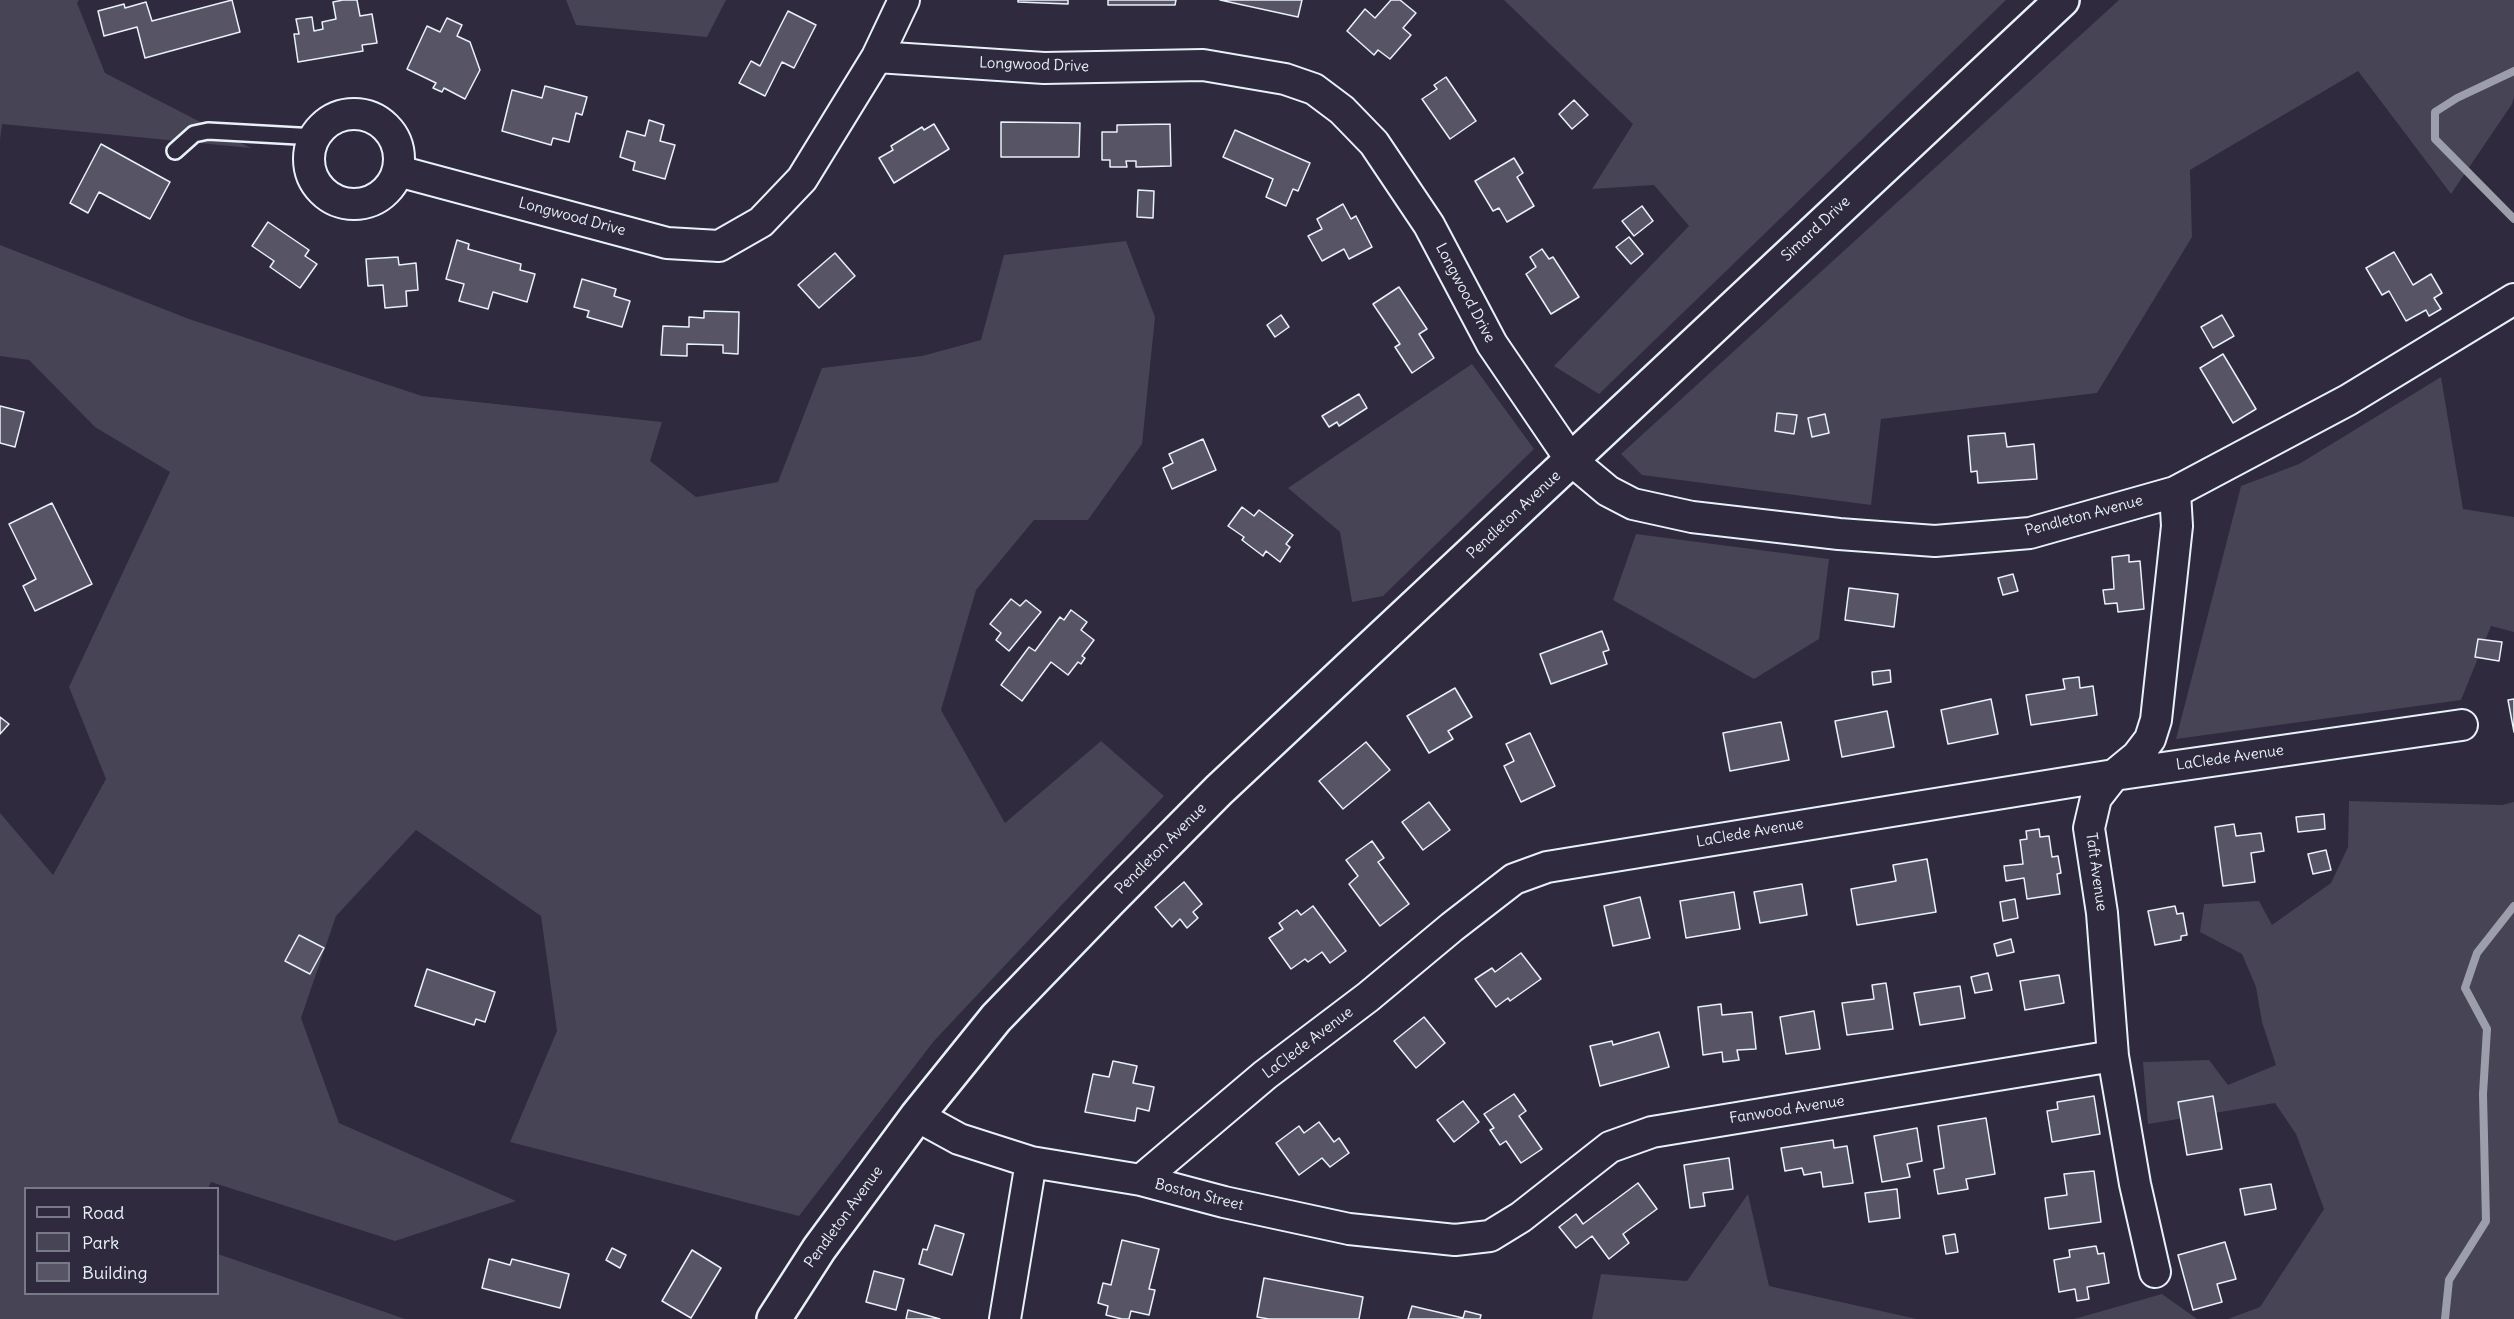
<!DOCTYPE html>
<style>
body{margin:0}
#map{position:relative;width:2514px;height:1319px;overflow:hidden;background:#2f2a3d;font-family:Delius,sans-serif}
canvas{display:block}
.legend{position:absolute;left:24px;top:1187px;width:195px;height:108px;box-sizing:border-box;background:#2f2a3d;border:2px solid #797a88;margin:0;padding:8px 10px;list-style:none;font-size:18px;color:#e8f1f8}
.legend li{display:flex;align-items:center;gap:12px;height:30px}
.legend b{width:30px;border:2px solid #797a88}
</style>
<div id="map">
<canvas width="2514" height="1319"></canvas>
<ul class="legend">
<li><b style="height:8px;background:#2f2a3d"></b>Road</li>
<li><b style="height:16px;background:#464455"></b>Park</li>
<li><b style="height:16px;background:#575565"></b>Building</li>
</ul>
</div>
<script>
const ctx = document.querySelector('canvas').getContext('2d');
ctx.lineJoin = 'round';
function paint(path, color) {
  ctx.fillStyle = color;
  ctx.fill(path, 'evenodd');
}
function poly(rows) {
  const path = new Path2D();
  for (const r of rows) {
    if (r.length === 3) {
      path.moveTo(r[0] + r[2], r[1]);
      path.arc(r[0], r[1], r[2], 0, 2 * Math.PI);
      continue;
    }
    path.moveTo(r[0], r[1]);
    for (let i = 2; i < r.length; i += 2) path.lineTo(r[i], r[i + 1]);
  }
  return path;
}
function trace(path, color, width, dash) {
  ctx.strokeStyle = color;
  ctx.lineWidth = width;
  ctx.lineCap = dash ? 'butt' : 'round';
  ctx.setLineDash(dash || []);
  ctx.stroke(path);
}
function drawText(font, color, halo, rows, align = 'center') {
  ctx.font = font + ' Delius,sans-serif';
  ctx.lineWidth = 4.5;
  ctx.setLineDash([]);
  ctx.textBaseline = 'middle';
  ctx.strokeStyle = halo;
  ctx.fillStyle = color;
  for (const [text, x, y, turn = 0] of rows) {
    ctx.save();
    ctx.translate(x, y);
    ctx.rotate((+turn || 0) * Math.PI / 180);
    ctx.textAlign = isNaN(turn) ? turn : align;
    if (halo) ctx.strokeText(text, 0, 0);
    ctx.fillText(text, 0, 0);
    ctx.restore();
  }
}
const green = poly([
 [0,0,79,0,77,3,105,73,251,148,2,124,0,140],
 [566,0,726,0,707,37,576,25],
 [1504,0,2006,0,1599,394,1554,366,1689,226,1654,185,1592,189,1633,124],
 [2119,0,2514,0,2514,97,2512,104,2451,194,2358,71,2190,170,2192,237,2097,393,1881,419,1871,505,1642,475,1621,454],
 [1126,241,1155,317,1142,444,1088,520,1034,520,976,590,941,710,1005,823,1101,741,1164,796,934,1041,799,1216,510,1142,557,1031,541,916,416,830,336,916,301,1018,339,1123,516,1201,395,1241,211,1182,208,1188,26,1188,26,1294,218,1294,218,1254,405,1319,0,1319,0,813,53,875,106,779,69,687,170,472,95,427,29,360,0,356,0,245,189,319,422,396,662,422,650,461,696,497,778,482,822,368,922,356,981,340,1004,255],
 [1472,364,1534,449,1383,596,1352,602,1340,532,1288,488],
 [2441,377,2463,509,2514,517,2514,632,2491,626,2461,700,2176,739,2241,486,2299,464],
 [1636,534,1829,559,1819,639,1754,679,1613,600],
 [2349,801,2502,805,2514,802,2514,1319,2228,1319,2260,1307,2324,1209,2296,1134,2275,1103,2148,1124,2143,1062,2209,1060,2228,1085,2276,1065,2262,1022,2256,987,2242,954,2200,932,2204,904,2259,901,2272,925,2331,883,2348,847],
 [1748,1194,1769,1286,1917,1319,1592,1319,1601,1274,1687,1281],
 [2162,1294,2197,1319,2074,1319]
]);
const stream = poly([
 [2514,71,2457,98,2435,112,2435,139,2514,219],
 [2445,1319,2449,1280,2486,1221,2483,1094,2487,1029,2465,988,2477,953,2514,906]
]);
const building = poly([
 [232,0,240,32,145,58,137,27,104,36,98,11,124,4,125,8,146,2,152,21,232,0],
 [343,0,357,0,360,16,372,14,377,43,362,45,363,51,298,62,294,34,299,34,296,19,312,17,314,31,323,29,322,22,336,19,333,2,343,0],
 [1018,0,1068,0,1068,4,1018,2,1018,0],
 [1108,0,1176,0,1175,5,1108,5,1108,0],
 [1220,0,1302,0,1298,17,1220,0],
 [1391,0,1400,0,1416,13,1403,28,1411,35,1390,59,1378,50,1374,55,1347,31,1365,9,1375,18,1391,0],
 [788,11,816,25,794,68,782,62,765,96,739,83,751,61,760,66,788,11],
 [447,18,462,25,457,36,470,42,480,70,465,99,444,88,442,92,433,88,436,83,407,69,427,26,440,32,447,18],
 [1446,77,1476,121,1450,139,1422,99,1437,89,1434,85,1446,77],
 [545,86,587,97,582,115,576,113,569,142,553,138,551,145,502,131,512,90,542,98,545,86],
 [1574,100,1588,115,1572,129,1559,114,1574,100],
 [649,120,664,125,660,141,675,145,665,179,633,170,635,162,620,157,627,131,645,136,649,120],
 [1001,122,1080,123,1079,157,1001,157,1001,122],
 [934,124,949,149,894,183,879,158,893,150,891,146,922,127,924,130,934,124],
 [1170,124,1171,166,1136,167,1136,161,1126,161,1127,167,1110,167,1110,160,1102,160,1102,132,1117,132,1117,125,1170,124],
 [1235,130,1310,163,1298,191,1293,189,1286,206,1266,197,1273,179,1223,157,1235,130],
 [101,144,170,182,150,219,99,192,88,213,70,203,101,144],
 [1514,158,1523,173,1517,177,1534,206,1507,222,1499,208,1493,211,1475,181,1514,158],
 [1138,190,1154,191,1153,218,1137,217,1138,190],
 [1343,204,1351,219,1356,216,1372,247,1349,259,1344,249,1322,261,1308,236,1322,229,1317,219,1343,204],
 [1642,206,1653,221,1634,236,1622,221,1642,206],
 [268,222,309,250,305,256,317,264,300,288,270,267,274,261,252,246,268,222],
 [1629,237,1643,254,1631,264,1616,247,1629,237],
 [457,240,469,244,468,249,521,264,520,270,535,274,527,302,493,292,488,309,459,301,464,284,446,279,457,240],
 [1542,249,1549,259,1553,257,1579,297,1551,314,1526,274,1536,267,1530,257,1542,249],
 [2394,252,2413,285,2431,274,2442,293,2434,298,2441,309,2429,316,2426,310,2406,321,2389,291,2382,295,2366,268,2394,252],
 [835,253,855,276,819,308,798,285,835,253],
 [398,257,399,265,416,263,418,290,406,291,407,306,385,308,383,285,368,286,366,259,398,257],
 [582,279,616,289,614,296,630,301,622,327,587,317,589,311,574,307,582,279],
 [1399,287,1427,329,1419,334,1434,358,1412,373,1395,347,1400,344,1373,304,1399,287],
 [704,311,739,312,738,354,723,353,723,345,687,344,687,356,661,355,663,326,689,327,689,317,704,318,704,311],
 [1281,315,1289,327,1275,337,1267,325,1281,315],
 [2222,315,2234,336,2213,348,2201,327,2222,315],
 [2223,354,2256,409,2233,423,2200,368,2223,354],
 [1359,394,1367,408,1339,426,1337,422,1329,427,1322,416,1359,394],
 [0,406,24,412,15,447,0,443,0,406],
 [1777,413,1797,415,1794,434,1775,431,1777,413],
 [1825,414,1829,433,1812,437,1808,418,1825,414],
 [2005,433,2007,447,2034,444,2037,479,1978,483,1977,471,1971,472,1968,436,2005,433],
 [1203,439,1216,470,1172,489,1163,468,1173,463,1169,454,1203,439],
 [52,503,92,584,35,611,23,586,36,579,9,524,52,503],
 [1242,507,1254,516,1259,510,1293,535,1286,544,1290,547,1280,562,1266,551,1263,556,1242,540,1244,537,1228,526,1242,507],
 [2129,555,2129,562,2140,561,2144,609,2118,612,2117,603,2105,604,2103,590,2114,589,2112,557,2129,555],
 [2013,574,2018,591,2003,595,1998,578,2013,574],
 [1849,588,1898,594,1894,627,1845,620,1849,588],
 [1011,599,1020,606,1026,600,1041,612,1009,651,996,640,1001,633,990,624,1011,599],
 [1071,610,1087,622,1081,630,1094,640,1082,656,1085,658,1081,664,1078,662,1068,675,1051,662,1022,701,1001,685,1029,647,1035,651,1060,617,1064,620,1071,610],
 [1602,631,1609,650,1603,652,1607,664,1551,684,1540,654,1602,631],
 [2478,639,2502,642,2499,661,2475,657,2478,639],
 [1890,670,1891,682,1873,685,1872,672,1890,670],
 [2079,677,2080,688,2093,686,2097,715,2031,725,2026,695,2065,689,2063,679,2079,677],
 [1455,688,1472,717,1448,731,1453,739,1429,753,1407,716,1455,688],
 [1991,699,1998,734,1948,744,1941,710,1991,699],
 [2514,699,2514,732,2508,700,2514,699],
 [1887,711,1894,747,1842,757,1835,721,1887,711],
 [0,717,9,724,0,734,0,717],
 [1781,722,1789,760,1730,771,1723,733,1781,722],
 [1530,733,1555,786,1521,802,1504,766,1514,761,1506,744,1530,733],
 [1366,742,1390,770,1343,809,1319,781,1366,742],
 [1429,802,1450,830,1423,850,1402,822,1429,802],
 [2324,814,2325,829,2298,832,2296,817,2324,814],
 [2234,824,2236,836,2261,833,2264,851,2251,853,2255,882,2223,886,2215,827,2234,824],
 [2039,829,2040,837,2049,836,2052,857,2058,856,2061,873,2057,874,2060,894,2027,899,2024,878,2006,881,2004,866,2023,864,2020,840,2027,839,2026,831,2039,829],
 [1372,841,1384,858,1378,862,1409,904,1380,926,1349,884,1358,876,1346,860,1372,841],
 [2326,850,2331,870,2313,874,2308,854,2326,850],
 [1927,859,1936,912,1857,925,1851,889,1896,881,1893,865,1927,859],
 [1184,882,1202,904,1193,912,1198,918,1187,928,1180,919,1172,927,1155,907,1184,882],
 [1802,884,1807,915,1760,923,1754,892,1802,884],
 [1734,892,1740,929,1686,938,1680,901,1734,892],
 [1640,897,1650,938,1613,946,1604,906,1640,897],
 [2015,899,2018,918,2003,921,2000,902,2015,899],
 [1313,906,1346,951,1330,963,1322,952,1308,962,1305,959,1291,969,1269,938,1283,929,1279,923,1297,910,1301,915,1313,906],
 [2175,906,2177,914,2183,913,2187,935,2181,936,2181,940,2155,945,2148,911,2175,906],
 [299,935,324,948,310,974,285,961,299,935],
 [2011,939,2014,952,1997,956,1994,944,2011,939],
 [1521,953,1541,979,1510,1001,1508,998,1496,1007,1475,979,1492,968,1495,972,1521,953],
 [427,969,495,992,485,1022,476,1019,474,1025,415,1006,427,969],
 [1988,973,1992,990,1975,993,1971,977,1988,973],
 [2059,975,2064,1003,2025,1010,2020,981,2059,975],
 [1886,983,1893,1029,1847,1035,1842,1003,1874,999,1872,985,1886,983],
 [1960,986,1965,1018,1920,1025,1914,993,1960,986],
 [1721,1004,1722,1015,1752,1012,1756,1049,1737,1050,1739,1060,1723,1062,1722,1052,1703,1055,1698,1007,1721,1004],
 [1814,1011,1820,1049,1786,1054,1780,1017,1814,1011],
 [1424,1017,1445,1043,1416,1068,1394,1041,1424,1017],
 [1659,1032,1669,1067,1600,1086,1590,1046,1612,1041,1613,1045,1659,1032],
 [1113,1061,1137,1066,1133,1083,1154,1087,1149,1111,1137,1108,1135,1121,1085,1112,1093,1074,1109,1077,1113,1061],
 [1514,1094,1526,1111,1519,1116,1542,1149,1521,1163,1506,1141,1500,1145,1490,1130,1494,1128,1484,1114,1514,1094],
 [2094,1096,2100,1134,2052,1142,2047,1111,2058,1109,2057,1102,2094,1096],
 [2213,1096,2222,1149,2187,1155,2178,1102,2213,1096],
 [1463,1101,1479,1122,1454,1142,1437,1120,1463,1101],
 [1986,1118,1995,1174,1966,1179,1968,1189,1938,1194,1934,1170,1944,1168,1938,1126,1986,1118],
 [1319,1122,1334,1142,1339,1138,1349,1153,1330,1167,1322,1158,1299,1175,1276,1143,1299,1126,1304,1133,1319,1122],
 [1917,1128,1922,1161,1907,1164,1910,1177,1882,1182,1874,1136,1917,1128],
 [1833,1140,1834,1148,1847,1146,1853,1183,1823,1187,1821,1172,1804,1175,1802,1168,1785,1171,1781,1148,1833,1140],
 [1729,1158,1733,1189,1703,1193,1705,1206,1690,1208,1684,1165,1729,1158],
 [2094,1171,2101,1222,2049,1229,2045,1198,2067,1195,2064,1174,2094,1171],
 [1638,1183,1657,1209,1623,1234,1629,1243,1609,1259,1592,1236,1576,1248,1559,1227,1576,1214,1583,1224,1638,1183],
 [2271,1184,2276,1209,2245,1215,2240,1189,2271,1184],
 [1897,1189,1900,1218,1869,1222,1865,1193,1897,1189],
 [935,1225,964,1234,952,1275,919,1264,923,1249,927,1250,935,1225],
 [1955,1234,1958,1252,1946,1254,1943,1236,1955,1234],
 [1122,1240,1159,1249,1149,1289,1155,1290,1149,1315,1131,1311,1129,1319,1122,1319,1106,1315,1108,1306,1098,1303,1103,1283,1111,1285,1122,1240],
 [2225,1242,2236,1279,2217,1284,2222,1302,2193,1310,2178,1255,2225,1242],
 [2096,1246,2098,1254,2104,1253,2109,1283,2087,1287,2089,1299,2077,1301,2075,1289,2059,1292,2054,1260,2070,1257,2069,1250,2096,1246],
 [612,1248,626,1255,620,1268,606,1260,612,1248],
 [692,1250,721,1268,691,1318,662,1301,692,1250],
 [489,1259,510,1265,512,1259,569,1274,560,1308,482,1288,489,1259],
 [874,1271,904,1279,896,1310,866,1302,874,1271],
 [1264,1278,1363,1297,1359,1319,1269,1319,1257,1317,1264,1278],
 [1412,1306,1463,1318,1465,1311,1481,1315,1480,1319,1408,1319,1412,1306],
 [908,1310,940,1319,906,1319,908,1310]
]);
const lane = poly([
 [175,151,194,134,208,131,316,137]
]);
const street = poly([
 [877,57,904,0],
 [354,159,45],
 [398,171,667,243,719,246,761,222,802,179,877,57,1044,68,1203,65,1285,79,1314,89,1342,110,1374,143,1429,225,1492,344,1571,460,1608,491,1633,504,1692,517,1839,534,1935,541,2030,533,2175,492,2348,400,2514,299],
 [917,1116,959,1139,1031,1162,1141,1180,1224,1202,1349,1229,1455,1240,1490,1236,1521,1217,1610,1147,1652,1132,2113,1056],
 [1141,1180,1265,1075,1368,997,1452,927,1514,879,1547,867,2114,775,2462,725],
 [2155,1272,2135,1184,2113,1056,2102,913,2089,828,2096,798,2114,775,2137,756,2150,739,2156,720,2177,526,2175,492],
 [1005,1319,1031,1162]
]);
const secondary = poly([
 [774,1319,819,1249,917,1116,996,1018,1109,901,1219,790,2062,0]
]);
const streetNames = [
 ["Longwood Drive",1034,65,2],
 ["Longwood Drive",572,217,15],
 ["Simard Drive",1816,229,-43],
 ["Longwood Drive",1465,293,62],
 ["Pendleton Avenue",1514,515,-43],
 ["Pendleton Avenue",2084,516,-15],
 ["LaClede Avenue",2230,758,-8],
 ["LaClede Avenue",1750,833,-10],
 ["Pendleton Avenue",1161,849,-45],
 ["Taft Avenue",2096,872,82],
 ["LaClede Avenue",1308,1043,-37],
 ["Fanwood Avenue",1787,1110,-9],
 ["Boston Street",1199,1195,14],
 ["Pendleton Avenue",844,1217,-54]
];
paint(green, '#464455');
trace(stream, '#9c9fab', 8);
paint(building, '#575565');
trace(building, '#e8f1f8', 1.5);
trace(lane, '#e8f1f8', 20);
trace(street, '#e8f1f8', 34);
trace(secondary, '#e8f1f8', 38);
trace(lane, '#2f2a3d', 15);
trace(street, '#2f2a3d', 30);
trace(secondary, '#2f2a3d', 33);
drawText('15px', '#e8f1f8', '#2f2a3d', streetNames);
</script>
